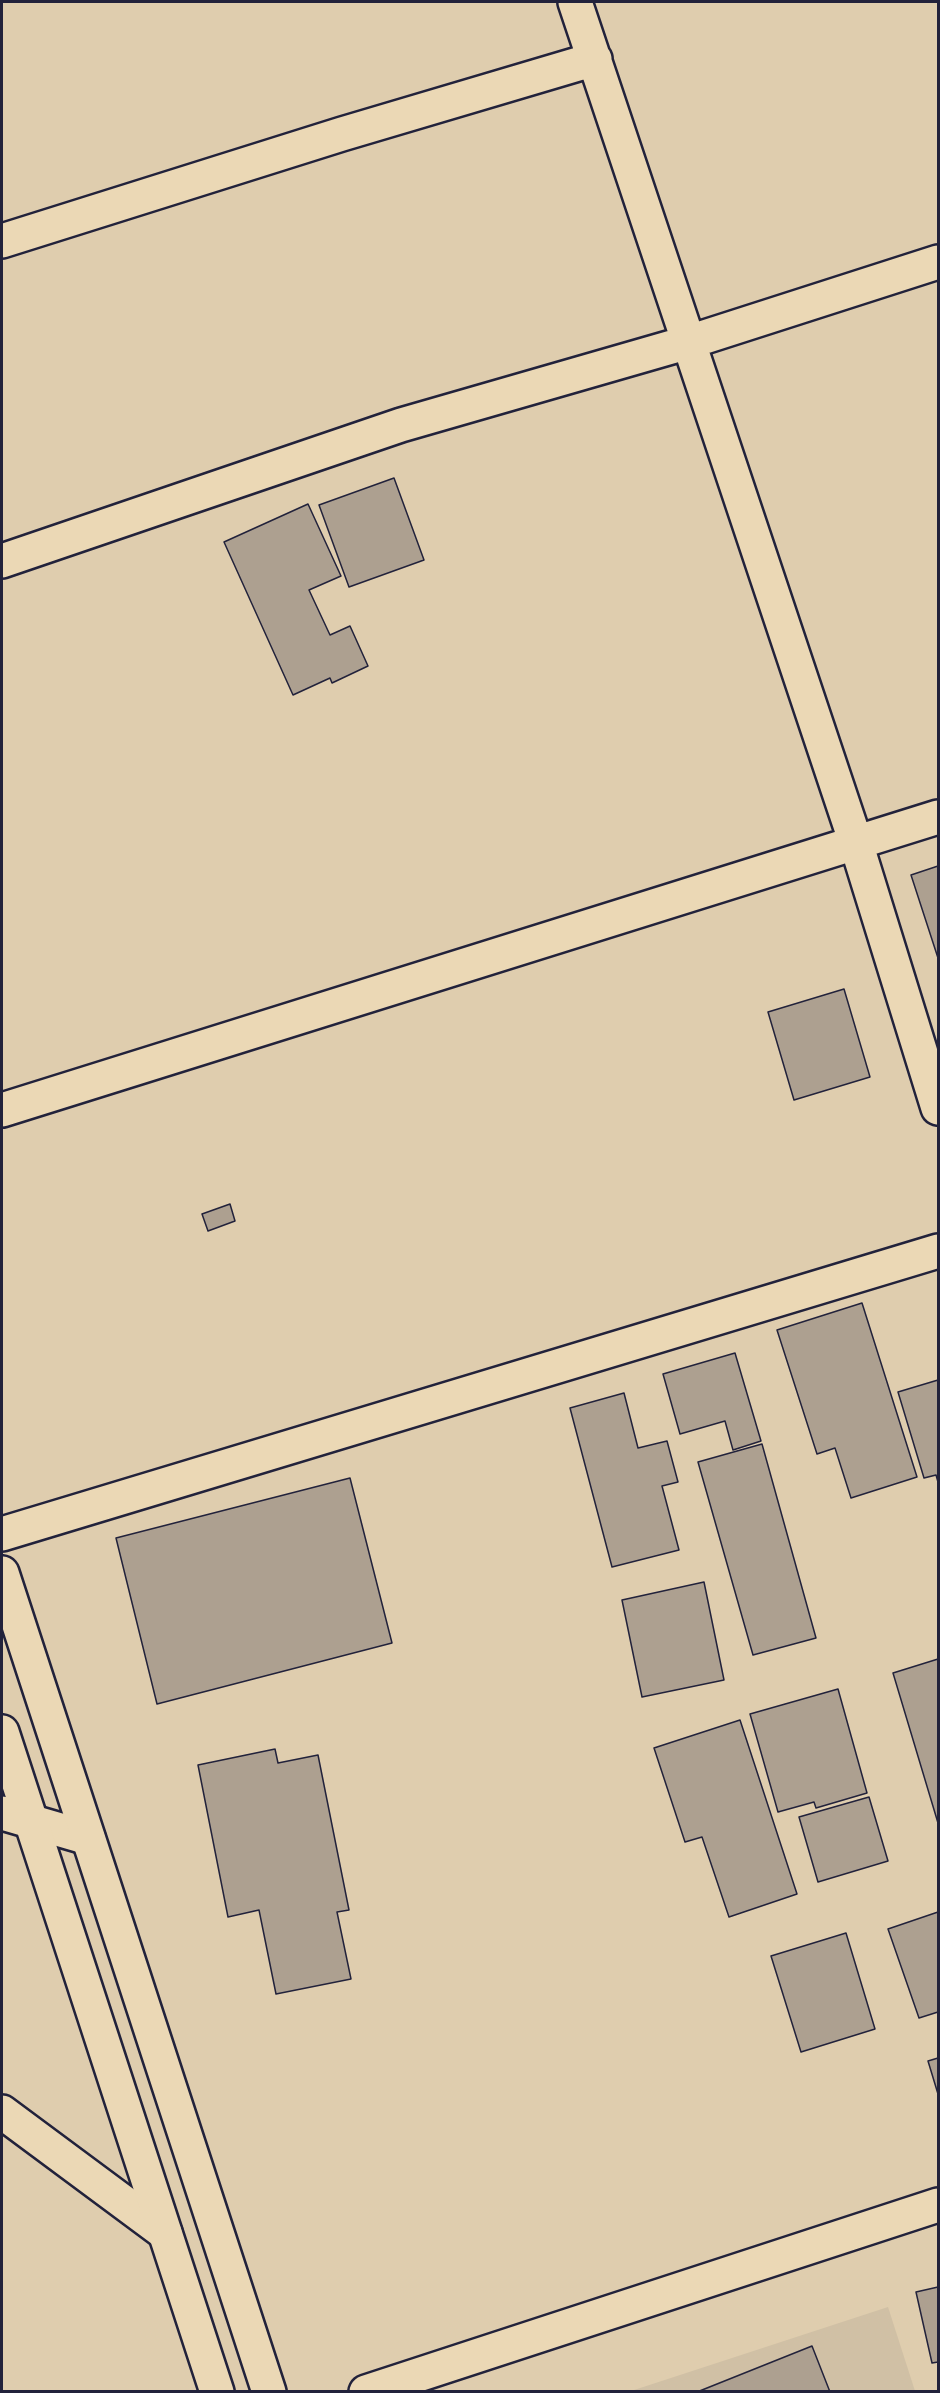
<!DOCTYPE html>
<style>
body{margin:0}
#map{position:relative;width:940px;height:2393px;overflow:hidden;background:#dfcdae;font-family:"Patrick Hand",sans-serif}
canvas{display:block}
.frame{position:absolute;inset:0;border:3px solid #22223b;pointer-events:none}
</style>
<div id="map">
<canvas width="940" height="2393"></canvas>
<div class="frame"></div>
</div>
<script>
const ctx = document.querySelector('canvas').getContext('2d');
ctx.lineJoin = 'round';
function paint(path, color) {
  ctx.fillStyle = color;
  ctx.fill(path, 'evenodd');
}
function poly(rows) {
  const path = new Path2D();
  for (const r of rows) {
    path.moveTo(r[0], r[1]);
    for (let i = 2; i < r.length; i += 2) path.lineTo(r[i], r[i + 1]);
  }
  return path;
}
function trace(path, color, width, dash) {
  ctx.strokeStyle = color;
  ctx.lineWidth = width;
  ctx.lineCap = dash ? 'butt' : 'round';
  ctx.setLineDash(dash || []);
  ctx.stroke(path);
}
const built = poly([
 [888,2307,915,2391,628,2392]
]);
const building = poly([
 [394,478,424,560,349,587,319,505,394,478],
 [308,504,341,576,309,590,330,635,350,626,368,666,332,683,330,678,293,695,224,542,308,504],
 [938,866,938,958,911,875,938,866],
 [844,989,870,1077,794,1100,768,1012,844,989],
 [230,1204,235,1221,208,1231,202,1214,230,1204],
 [862,1303,917,1477,851,1498,835,1448,817,1454,777,1330,862,1303],
 [735,1353,761,1441,733,1450,725,1421,680,1434,663,1374,735,1353],
 [938,1380,938,1482,936,1475,924,1478,898,1392,938,1380],
 [624,1393,638,1448,667,1441,678,1482,662,1486,679,1550,612,1567,570,1408,624,1393],
 [762,1444,816,1638,753,1655,698,1462,762,1444],
 [350,1478,392,1643,157,1704,116,1538,350,1478],
 [704,1582,724,1680,642,1697,622,1600,704,1582],
 [938,1659,938,1823,893,1673,938,1659],
 [838,1689,867,1793,816,1808,814,1802,778,1812,750,1714,838,1689],
 [740,1720,797,1894,729,1917,702,1837,685,1842,654,1748,740,1720],
 [275,1749,278,1763,318,1755,349,1910,337,1912,351,1979,276,1994,259,1910,228,1917,198,1765,275,1749],
 [869,1797,888,1861,818,1882,799,1817,869,1797],
 [938,1912,938,2012,919,2018,888,1929,938,1912],
 [846,1933,875,2029,801,2052,771,1956,846,1933],
 [938,2058,938,2094,928,2061,938,2058],
 [938,2287,938,2362,932,2363,916,2292,938,2287],
 [812,2346,830,2392,697,2392,812,2346]
]);
const street = poly([
 [575,2,856,843,938,1108],
 [2,241,342,134,595,59],
 [2,561,401,425,689,342,938,262],
 [2,1110,938,817],
 [2,1534,938,1251],
 [2,1813,88,1838],
 [2,2112,165,2233],
 [366,2392,938,2205]
]);
const secondary = poly([
 [2,1573,269,2392],
 [2,1732,217,2392]
]);
paint(built, '#d0c0a5');
paint(building, '#ada090');
trace(building, '#22223b', 1.5);
trace(street, '#22223b', 38);
trace(secondary, '#22223b', 38);
trace(street, '#ebd8b5', 33);
trace(secondary, '#ebd8b5', 33);
</script>
